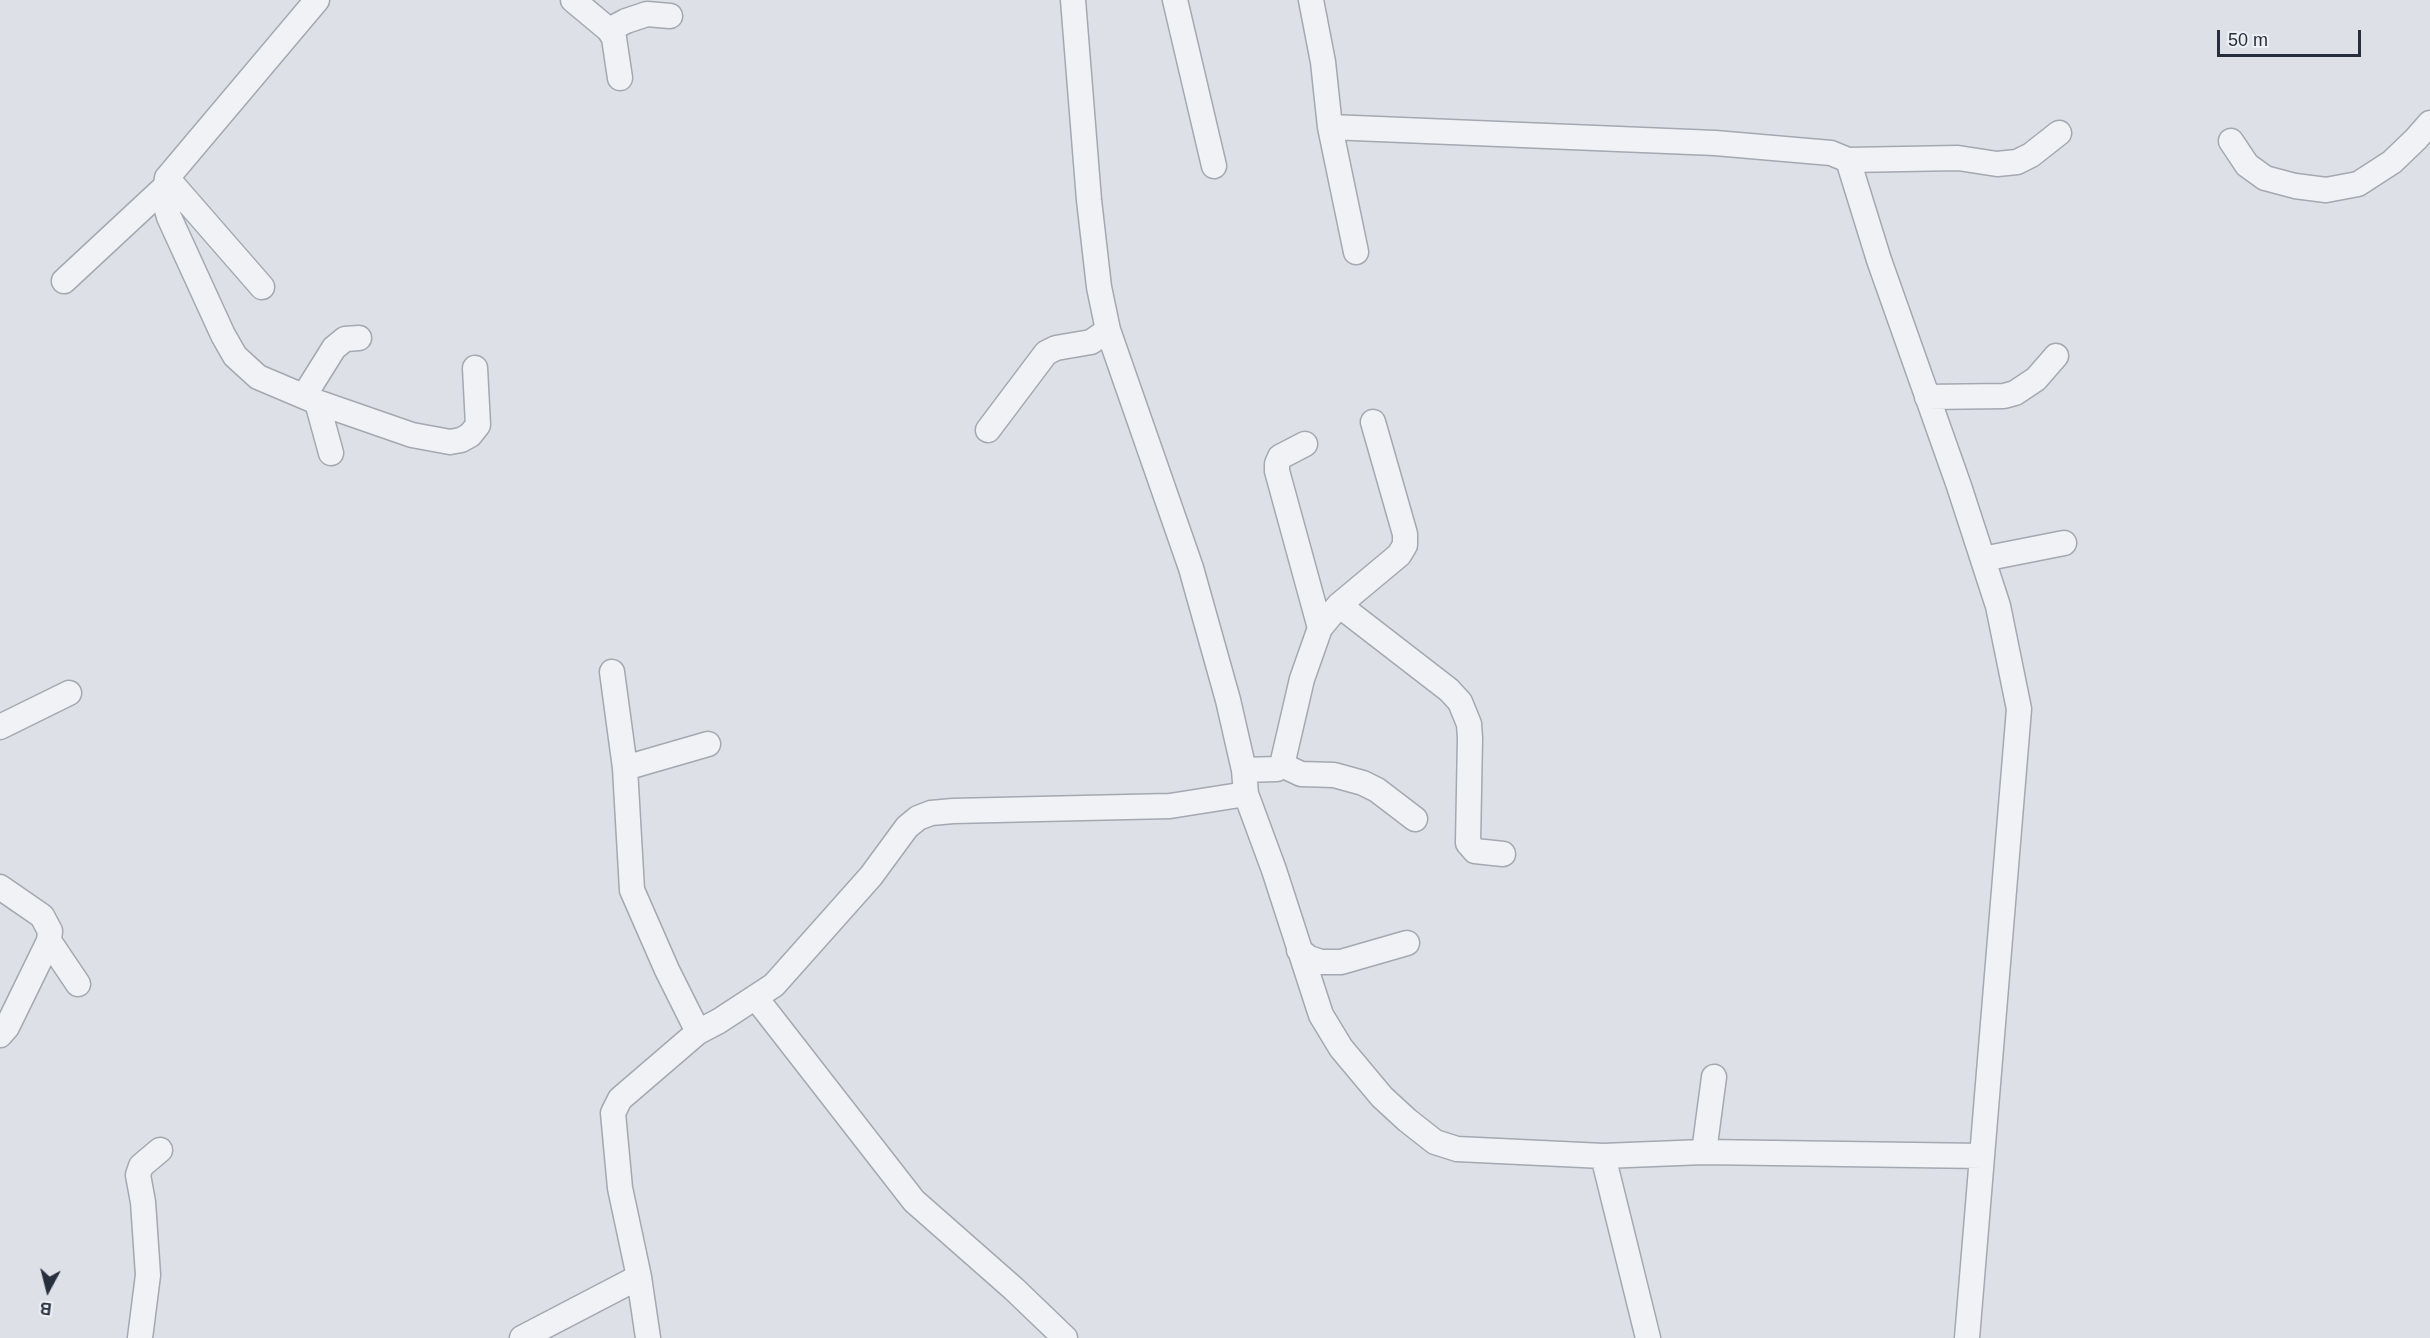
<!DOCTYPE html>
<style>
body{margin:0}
#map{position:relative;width:2430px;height:1338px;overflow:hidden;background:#dde1e7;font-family:Helvetica,sans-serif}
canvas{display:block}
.north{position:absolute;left:18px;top:1260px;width:60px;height:60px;-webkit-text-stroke:4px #edf0f5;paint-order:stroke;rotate:187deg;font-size:16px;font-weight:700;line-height:24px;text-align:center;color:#272e3e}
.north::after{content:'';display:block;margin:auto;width:21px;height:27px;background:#272e3e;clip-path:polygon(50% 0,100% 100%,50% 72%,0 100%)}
.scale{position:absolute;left:2217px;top:30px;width:144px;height:27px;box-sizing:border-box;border:3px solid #272e3e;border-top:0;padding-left:8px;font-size:18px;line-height:21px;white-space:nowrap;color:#272e3e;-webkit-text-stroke:4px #edf0f5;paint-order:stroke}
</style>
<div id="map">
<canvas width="2430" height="1338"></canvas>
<div class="north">B</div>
<div class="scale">50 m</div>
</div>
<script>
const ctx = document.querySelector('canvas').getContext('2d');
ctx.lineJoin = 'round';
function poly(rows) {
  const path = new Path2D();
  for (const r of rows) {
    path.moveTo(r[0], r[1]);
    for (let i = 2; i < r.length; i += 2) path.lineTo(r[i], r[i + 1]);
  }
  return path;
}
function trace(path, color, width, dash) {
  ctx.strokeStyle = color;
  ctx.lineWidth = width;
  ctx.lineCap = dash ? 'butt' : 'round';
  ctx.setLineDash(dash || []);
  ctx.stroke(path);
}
const minor = poly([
 [317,0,167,178,164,199,169,217,223,335,235,356,258,377,317,402,412,435,450,442,461,440,470,435,478,425,475,368],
 [573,0,609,30,614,38,620,78],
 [1073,0,1089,200,1099,287,1108,330,1191,568,1228,700,1244,770,1246,794,1274,870,1321,1015,1341,1048,1382,1097,1407,1120,1435,1142,1457,1149,1603,1156,1704,1152,1982,1156],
 [1175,0,1214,166],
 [1311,0,1323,62,1330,127,1715,143,1831,153,1848,160,1879,260,1959,486,1998,606,2019,709,1967,1338],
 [609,30,626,21,647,14,670,16],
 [1330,127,1356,252],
 [2231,141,2247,165,2265,178,2295,186,2326,190,2358,184,2392,162,2416,139,2430,123],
 [1848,160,1958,158,1997,164,2017,162,2031,155,2059,133],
 [167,178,262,287],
 [64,281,164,188],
 [304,396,334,348,345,339,359,338],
 [1927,397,2004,396,2015,393,2036,379,2056,356],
 [317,402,331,453],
 [988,430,1046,353,1056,348,1091,342,1108,330],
 [1305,444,1280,457,1277,464,1277,471,1320,628],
 [1983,559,2064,543],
 [1339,605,1449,690,1460,702,1469,724,1470,738,1468,843,1475,851,1503,854],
 [612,672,625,768],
 [0,727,69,693],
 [1282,765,1301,774,1334,775,1363,783,1377,790,1415,819],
 [1244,770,1277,769,1282,765,1302,679,1320,628,1339,605,1399,555,1405,545,1405,534,1373,422],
 [0,887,42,916,50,931,49,941,7,1027,0,1035],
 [49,941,78,984],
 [1299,950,1309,958,1321,962,1341,962,1407,943],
 [756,998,914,1201,1014,1289,1065,1338],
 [698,1032,667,970,632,890,625,768,708,744],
 [1704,1152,1714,1077],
 [1603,1156,1648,1338],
 [140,1338,148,1275,143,1202,138,1175,141,1166,160,1150],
 [522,1338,639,1277],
 [648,1338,639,1277,620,1188,613,1113,620,1099,698,1032,719,1021,774,985,871,876,907,827,918,818,931,813,953,811,1170,806,1246,794]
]);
trace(minor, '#a3a8b1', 27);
trace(minor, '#f0f2f6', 24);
</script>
